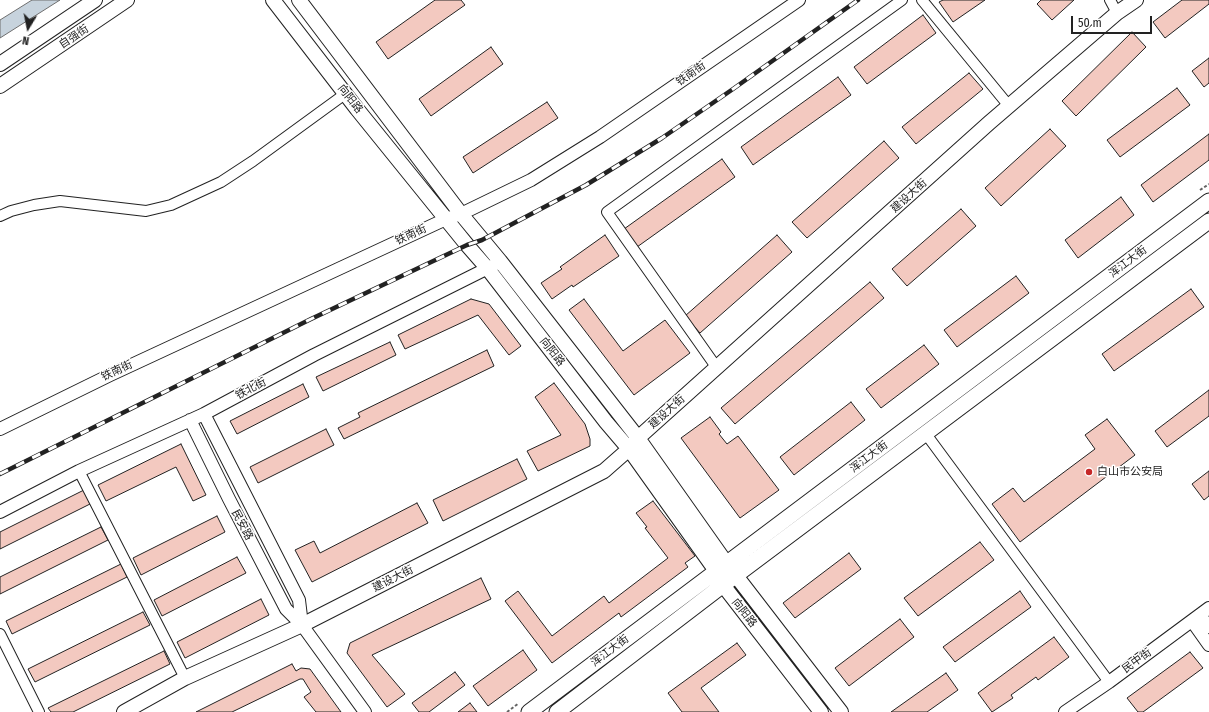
<!DOCTYPE html>
<meta charset="utf-8">
<style>
body{margin:0}
#map{position:relative;width:1209px;height:712px;overflow:hidden;background:#fff;font-family:"Fira Sans Condensed",sans-serif}
canvas{display:block}
.north{position:absolute;left:8px;top:8px;width:40px;height:40px;-webkit-text-stroke:3px #fff;paint-order:stroke;rotate:190deg;font-size:11px;font-weight:700;line-height:16px;text-align:center;color:#222}
.north::after{content:'';display:block;margin:auto;width:14px;height:18px;background:#222;clip-path:polygon(50% 0,100% 100%,50% 72%,0 100%)}
.scale{position:absolute;left:1071px;top:16px;width:81px;height:18px;box-sizing:border-box;border:2px solid #222;border-top:0;padding-left:5px;font-size:12px;line-height:14px;white-space:nowrap;color:#222;-webkit-text-stroke:3px #fff;paint-order:stroke}
</style>
<div id="map">
<canvas width="1209" height="712"></canvas>
<div class="north">N</div>
<div class="scale">50 m</div>
</div>
<script>
const ctx = document.querySelector('canvas').getContext('2d');
ctx.lineJoin = 'round';
function paint(path, color) {
  ctx.fillStyle = color;
  ctx.fill(path, 'evenodd');
}
function poly(rows) {
  const path = new Path2D();
  for (const r of rows) {
    path.moveTo(r[0], r[1]);
    for (let i = 2; i < r.length; i += 2) path.lineTo(r[i], r[i + 1]);
  }
  return path;
}
function trace(path, color, width, dash) {
  ctx.strokeStyle = color;
  ctx.lineWidth = width;
  ctx.lineCap = dash ? 'butt' : 'round';
  ctx.setLineDash(dash || []);
  ctx.stroke(path);
}
function drawText(font, color, halo, rows, align = 'center') {
  ctx.font = font + ' "Fira Sans Condensed","Noto Sans SC",sans-serif';
  ctx.lineWidth = 3;
  ctx.setLineDash([]);
  ctx.textBaseline = 'middle';
  ctx.strokeStyle = halo;
  ctx.fillStyle = color;
  for (const [text, x, y, turn = 0] of rows) {
    ctx.save();
    ctx.translate(x, y);
    ctx.rotate((+turn || 0) * Math.PI / 180);
    ctx.textAlign = isNaN(turn) ? turn : align;
    if (halo) ctx.strokeText(text, 0, 0);
    ctx.fillText(text, 0, 0);
    ctx.restore();
  }
}
const water = poly([
 [32,0,60,0,0,38,0,20,32,0]
]);
const building = poly([
 [435,0,461,0,465,5,388,59,376,42,435,0],
 [943,0,985,0,953,22,939,2,943,0],
 [1041,0,1074,0,1052,20,1037,4,1041,0],
 [1182,0,1209,0,1209,4,1165,38,1153,22,1182,0],
 [923,15,936,33,867,84,854,67,923,15],
 [1132,32,1146,47,1076,116,1062,101,1132,32],
 [491,47,503,64,431,116,419,99,491,47],
 [1209,58,1209,83,1204,87,1192,71,1209,58],
 [969,73,983,89,916,144,902,127,969,73],
 [838,77,851,95,753,165,741,147,838,77],
 [1177,88,1190,105,1120,157,1107,140,1177,88],
 [547,102,558,118,473,173,463,157,547,102],
 [1050,129,1066,146,1001,206,985,188,1050,129],
 [1209,134,1209,160,1153,202,1141,185,1209,134],
 [884,141,899,158,807,238,792,222,884,141],
 [722,159,735,177,637,247,624,229,722,159],
 [1121,197,1134,215,1078,258,1065,240,1121,197],
 [961,209,976,226,907,286,892,269,961,209],
 [605,235,619,256,573,287,572,285,552,299,541,283,562,269,560,267,605,235],
 [777,235,792,252,700,333,685,316,777,235],
 [1016,276,1029,293,957,347,944,330,1016,276],
 [870,282,884,298,735,424,721,408,870,282],
 [1191,289,1204,307,1114,371,1102,354,1191,289],
 [471,299,489,304,521,346,509,355,478,315,405,349,398,335,471,299],
 [584,299,623,351,665,320,690,353,634,395,569,310,584,299],
 [390,342,396,355,323,391,316,377,390,342],
 [924,345,939,364,881,408,866,389,924,345],
 [487,350,494,366,344,439,338,428,360,417,358,413,487,350],
 [554,383,585,424,590,439,590,446,538,471,527,451,561,435,535,397,554,383],
 [303,384,309,397,237,434,230,421,303,384],
 [1209,390,1209,416,1167,447,1155,431,1209,390],
 [851,402,865,420,794,475,780,457,851,402],
 [710,417,721,432,719,434,727,444,738,436,779,490,740,518,681,438,710,417],
 [1107,419,1135,455,1020,542,992,504,1013,488,1024,502,1095,449,1085,435,1107,419],
 [326,429,334,445,258,483,250,467,326,429],
 [181,444,206,495,193,501,176,467,106,501,98,485,181,444],
 [517,459,527,479,443,521,433,500,517,459],
 [1209,471,1209,496,1204,500,1192,484,1209,471],
 [84,490,90,504,0,549,0,532,84,490],
 [653,501,695,556,685,563,688,567,621,617,619,613,552,663,505,601,518,591,552,636,604,596,609,603,668,558,645,528,647,527,636,513,653,501],
 [417,503,428,523,312,582,295,550,314,541,320,553,417,503],
 [217,516,225,532,141,575,133,558,217,516],
 [101,527,108,540,0,594,0,577,101,527],
 [980,542,994,560,918,616,904,598,980,542],
 [849,553,861,569,795,618,783,603,849,553],
 [237,557,246,573,162,616,154,600,237,557],
 [121,564,127,577,12,634,6,621,121,564],
 [481,578,491,599,372,655,405,694,387,707,347,653,350,643,481,578],
 [1020,591,1031,607,955,662,943,647,1020,591],
 [261,599,269,615,185,658,177,642,261,599],
 [143,612,150,625,35,682,28,669,143,612],
 [900,619,914,637,849,686,835,668,900,619],
 [1054,637,1069,657,1038,680,1036,677,1011,695,1013,698,992,712,978,693,1054,637],
 [737,643,746,655,701,688,719,712,682,712,668,693,737,643],
 [523,650,537,670,488,706,473,686,523,650],
 [164,651,170,664,73,712,51,712,48,708,164,651],
 [1190,652,1203,668,1143,712,1138,712,1127,698,1190,652],
 [292,664,296,671,301,668,310,669,341,712,316,712,304,697,311,692,303,679,300,679,232,712,196,712,292,664],
 [455,672,465,685,429,712,419,712,412,703,455,672],
 [946,673,958,690,927,712,891,712,946,673],
 [470,703,477,712,458,712,470,703]
]);
const path = poly([
 [1200,190,1209,184],
 [507,712,519,703]
]);
const minor = poly([
 [922,0,1009,106],
 [1110,0,1117,13],
 [0,216,11,211,34,205,60,201,146,211,171,205,221,182,253,161,345,94],
 [717,368,607,212,902,0],
 [926,434,1109,682],
 [79,471,185,678],
 [0,634,39,712]
]);
const tertiary = poly([
 [204,414,299,600,302,625],
 [190,420,229,499,286,609,302,625,365,712],
 [0,429,110,375,446,219,461,214,531,180,600,137,799,0],
 [0,512,79,471,204,414,314,355,494,265],
 [1200,615,1209,627],
 [1192,621,1209,645],
 [1065,712,1109,682,1209,608]
]);
const secondary = poly([
 [273,0,357,109,467,245,488,269,606,422,629,449,716,571,723,585,821,712],
 [299,0,461,214,500,261,638,438,727,564,841,712],
 [0,64,95,0],
 [0,86,127,0],
 [124,712,185,678,302,625,604,471,629,449,638,438,989,123,1117,13,1136,0]
]);
const primary = poly([
 [529,712,1209,201],
 [557,712,723,585,1209,221]
]);
const rail = poly([
 [0,474,311,319,467,245,482,240,586,185,662,138,733,89,858,0]
]);
const markers = [
 [1089,472,4,"#c62828"]
];
const streetNames = [
 ["自强街",74,37,-34],
 ["铁南街",691,74,-35],
 ["向阳路",350,99,52],
 ["建设大街",909,196,-42],
 ["铁南街",411,235,-25],
 ["浑江大街",1128,262,-37],
 ["向阳路",552,352,52],
 ["铁南街",117,371,-25],
 ["铁北街",251,389,-28],
 ["建设大街",667,412,-42],
 ["浑江大街",869,457,-37],
 ["民安路",242,525,62],
 ["建设大街",393,579,-27],
 ["向阳路",744,613,52],
 ["浑江大街",610,651,-37],
 ["民中街",1137,661,-36]
];
const poiNames = [
 ["白山市公安局",1097,472]
];
paint(water, '#c7d3dd');
trace(water, '#6f6f6f', 1);
paint(building, '#f3c9c0');
trace(building, '#222', 1);
trace(minor, '#222', 12);
trace(tertiary, '#222', 14);
trace(secondary, '#222', 16);
trace(primary, '#222', 17);
trace(path, '#646464', 2, [3, 2]);
trace(minor, '#fff', 10);
trace(tertiary, '#fff', 12);
trace(secondary, '#fff', 14);
trace(primary, '#fff', 15);
trace(rail, '#222', 4.5);
trace(rail, '#fff', 3, [9]);
for (const [x, y, r, color] of markers) {
  const dot = new Path2D();
  dot.arc(x, y, r, 0, 2 * Math.PI);
  ctx.fillStyle = color;
  ctx.fill(dot);
  trace(dot, '#fff', 1.5);
}
drawText('11px', '#222', '#fff', streetNames);
drawText('11px', '#222', '#fff', poiNames, 'left');
</script>
